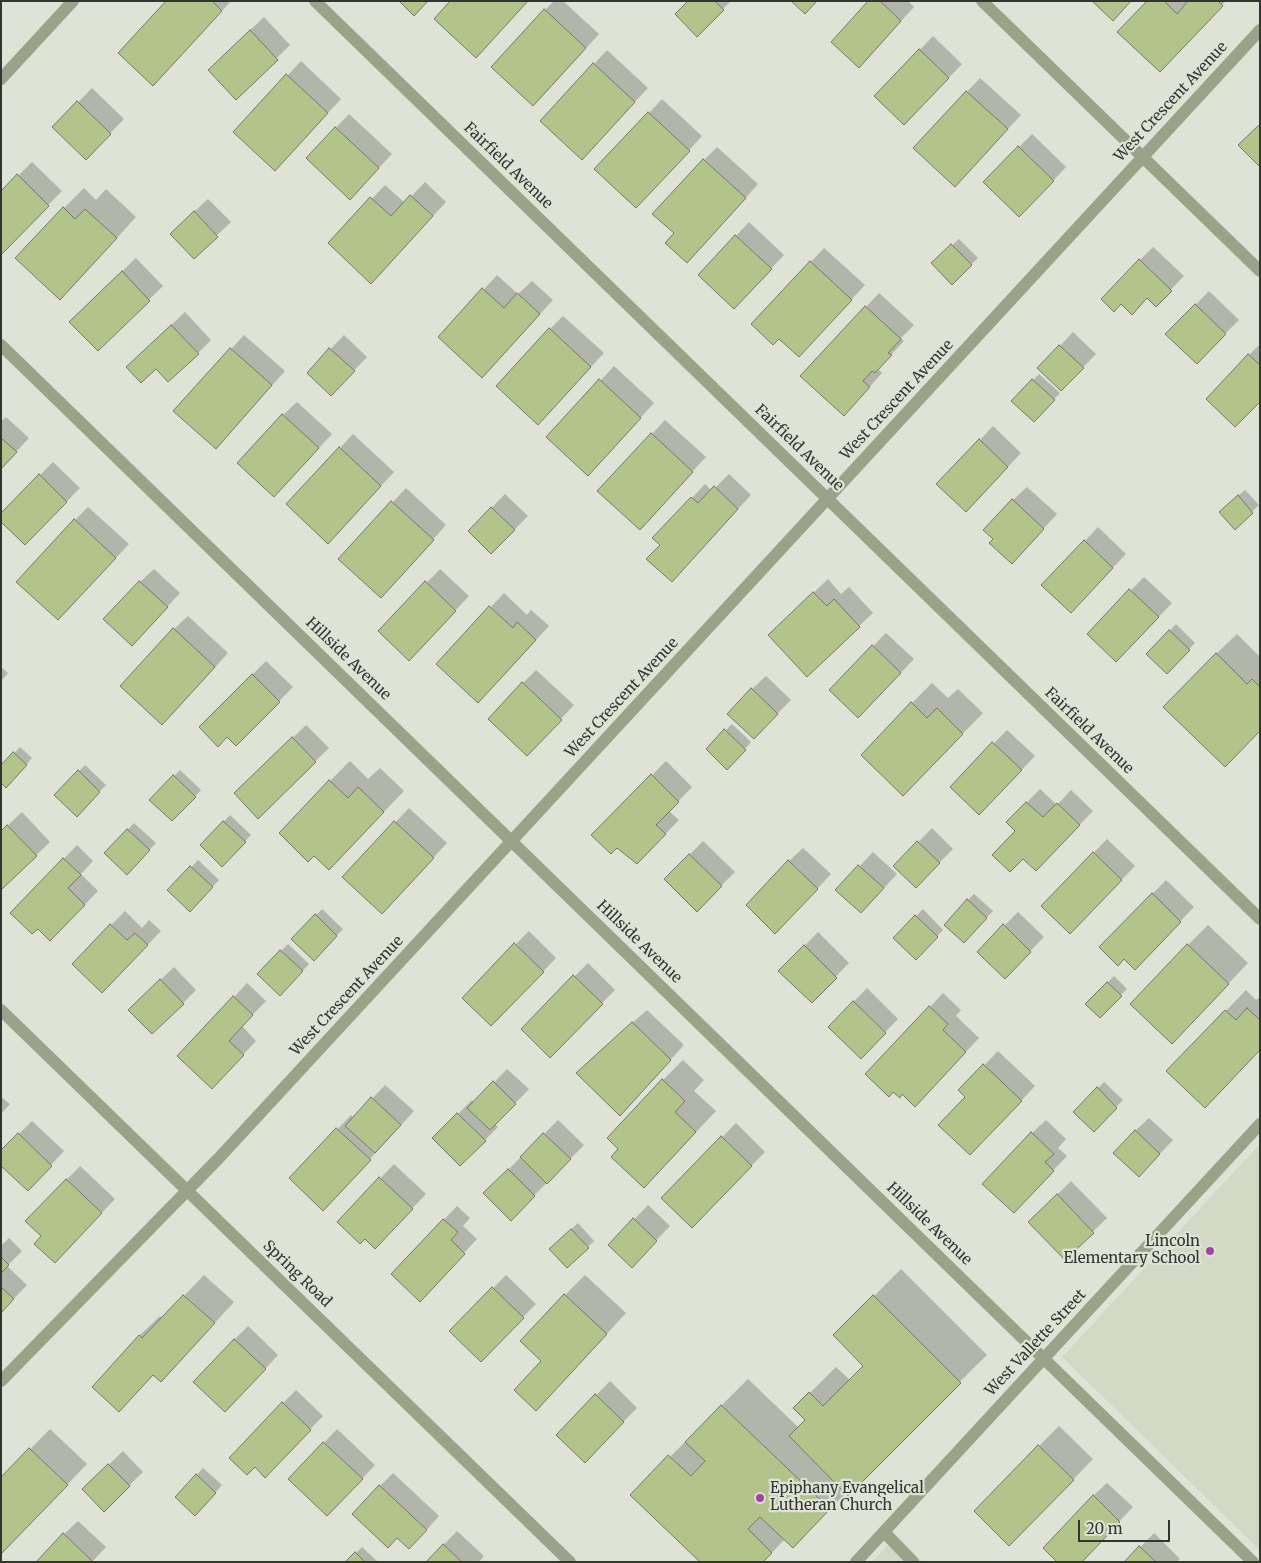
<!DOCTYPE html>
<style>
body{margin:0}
#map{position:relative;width:1261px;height:1563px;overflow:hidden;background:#dee3d5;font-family:Merriweather,serif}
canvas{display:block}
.frame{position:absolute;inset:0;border:2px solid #333530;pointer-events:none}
.scale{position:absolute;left:1078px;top:1520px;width:92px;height:22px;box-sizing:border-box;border:2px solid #333530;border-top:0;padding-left:6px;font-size:15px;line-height:18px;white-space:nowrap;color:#333530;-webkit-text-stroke:4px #dee3d5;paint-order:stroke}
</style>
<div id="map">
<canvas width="1261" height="1563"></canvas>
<div class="frame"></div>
<div class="scale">20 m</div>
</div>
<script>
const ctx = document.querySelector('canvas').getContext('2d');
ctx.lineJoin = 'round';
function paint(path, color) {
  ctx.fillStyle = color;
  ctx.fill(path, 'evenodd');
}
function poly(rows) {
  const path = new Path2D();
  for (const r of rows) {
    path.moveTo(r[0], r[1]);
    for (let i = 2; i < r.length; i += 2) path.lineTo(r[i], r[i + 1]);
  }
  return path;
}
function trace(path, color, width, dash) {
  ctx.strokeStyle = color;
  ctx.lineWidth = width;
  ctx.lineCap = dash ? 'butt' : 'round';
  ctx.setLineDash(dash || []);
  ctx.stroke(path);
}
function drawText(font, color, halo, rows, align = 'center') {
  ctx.font = font + ' Merriweather,serif';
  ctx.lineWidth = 4.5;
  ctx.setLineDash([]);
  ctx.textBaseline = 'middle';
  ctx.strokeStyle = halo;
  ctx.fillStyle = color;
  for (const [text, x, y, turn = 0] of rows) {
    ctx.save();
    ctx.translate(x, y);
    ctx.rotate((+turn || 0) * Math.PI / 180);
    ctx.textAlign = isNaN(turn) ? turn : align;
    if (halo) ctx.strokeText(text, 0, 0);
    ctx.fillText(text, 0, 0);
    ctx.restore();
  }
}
const built = poly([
 [1260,1144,1260,1550,1062,1357],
 [897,1536,923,1562,872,1562]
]);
const shadow = poly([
 [168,1,231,1,166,71],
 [554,1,563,1,599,34,547,91,545,10],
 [689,1,731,1,697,35],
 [870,1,908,1,914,7,873,52],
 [1148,1,1226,1,1173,57],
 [264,17,290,45,236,98,223,56],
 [933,36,962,64,904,124,876,96],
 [607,50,648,88,595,144,594,64],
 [301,61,341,99,289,155,235,132],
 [980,78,1021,115,968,172,914,148],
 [92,88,124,119,86,158,54,127],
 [662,99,702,136,650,193,649,113],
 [349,114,392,154,363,185,307,158],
 [1032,134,1066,167,1033,202,1019,147],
 [717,147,758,184,701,248,676,233,704,160],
 [32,162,62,191,1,253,1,193],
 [425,182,446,202,385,268,330,243,385,185,405,203],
 [84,188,96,200,106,189,136,217,80,278,64,208],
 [208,199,231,222,194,257,185,220],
 [749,222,784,255,748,293,700,274],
 [959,239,978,258,952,283,933,263],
 [1153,247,1184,276,1156,305,1140,260],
 [824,248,865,285,812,342,779,337,753,324],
 [136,258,163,286,98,350,84,308],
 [497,275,518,294,532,281,553,300,496,362,440,337],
 [1209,291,1239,320,1196,363,1167,334],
 [879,293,914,325,901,338,904,341,878,369,882,373,857,401,866,307],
 [185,312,211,340,198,353,141,354],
 [563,316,604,353,551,410,550,329],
 [1073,332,1096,354,1061,390,1060,346],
 [244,335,285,371,216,448,175,411],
 [344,335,367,357,345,380,308,373],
 [1260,344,1260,400,1249,355],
 [614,366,654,403,602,460,548,437],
 [1039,374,1060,393,1034,421,1013,401],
 [297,402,332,434,287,482,283,415],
 [6,417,29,438,1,468,1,419,3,420],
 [665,420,706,457,653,514,652,434],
 [993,426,1021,453,979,497,980,440],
 [353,434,394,472,341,528,340,448],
 [53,462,80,488,25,544,1,515],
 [729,474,751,495,685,567,661,544,692,498,705,484,712,491],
 [1027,487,1057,514,1025,549,995,539,1013,500],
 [406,488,446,525,394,583,340,559],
 [1245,490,1259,505,1235,528,1227,505],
 [505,494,528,516,491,553,469,531],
 [88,507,129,544,71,605,75,520],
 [1098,527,1126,554,1084,598,1085,541],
 [154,569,180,593,146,630,140,582],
 [440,569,469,596,423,645,380,631],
 [1144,577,1172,603,1130,647,1088,634],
 [828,579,841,594,849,587,873,613,807,675,783,622],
 [504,593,527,615,531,610,549,626,492,688,438,664],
 [188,616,228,653,176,710,174,629],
 [1176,624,1195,643,1167,672,1148,654],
 [886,633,914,659,872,703,873,646],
 [1237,634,1260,657,1260,730,1216,654],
 [266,661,293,687,236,745,227,736,200,727],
 [1,667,8,673,1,681],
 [536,670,574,705,540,741,523,683],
 [766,676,791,700,767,724,752,689],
 [932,683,948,698,958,689,983,713,923,774,912,703],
 [732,724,751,742,734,762,707,749],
 [306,725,329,748,258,817,236,793],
 [1007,730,1035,756,993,800,951,787],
 [20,747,32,758,13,780,14,753],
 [350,761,368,779,380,768,404,791,349,848,330,781],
 [666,761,692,787,669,811,679,820,637,863,616,847,593,835],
 [85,765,106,785,77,815,56,795],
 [180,770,201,790,172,820,151,800],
 [1040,789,1057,805,1071,790,1093,811,1036,869,1017,831,1008,822],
 [409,808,447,843,395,899,343,877],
 [22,812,50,842,1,889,1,832],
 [230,815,251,835,222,865,202,845],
 [134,823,156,843,127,873,106,853],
 [932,828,953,849,916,886,895,866],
 [1107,839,1135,866,1070,933,1042,906],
 [703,841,735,872,697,910,666,879],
 [77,845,93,861,81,874,98,891,64,926,38,927,12,913],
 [803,848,831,874,789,919,789,861],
 [873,852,897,874,875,898,837,890],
 [198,860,219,880,190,910,169,890],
 [1166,880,1194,907,1135,968,1125,958,1101,947],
 [974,894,993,911,970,935,968,900],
 [322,909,343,929,314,959,293,939],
 [923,909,943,930,916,958,895,938],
 [125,911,142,928,149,920,161,931,102,992,73,964],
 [1018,912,1044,937,1005,977,978,952],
 [1208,925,1248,963,1192,1022,1188,945],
 [529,931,556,958,491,1025,463,997],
 [818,932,849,963,812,1001,780,971],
 [288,944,309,964,280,994,258,974],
 [588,963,615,990,550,1056,522,1029],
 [174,967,196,990,183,1003,144,996],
 [1114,976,1127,989,1100,1016,1087,1004],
 [247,983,266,1001,242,1026,256,1041,225,1074,234,997],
 [867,988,898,1019,861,1057,830,1026],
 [1246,990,1256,1000,1260,997,1260,1050,1168,1071],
 [943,993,961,1010,956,1016,979,1038,929,1091,930,1007],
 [647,1010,684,1045,633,1101,591,1059],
 [998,1051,1035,1086,984,1140,967,1097,960,1090],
 [683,1060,704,1080,694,1091,716,1111,664,1166,620,1149,663,1080],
 [507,1069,529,1089,495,1124,498,1127,460,1165,434,1138,472,1100,474,1103],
 [1104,1082,1123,1100,1094,1130,1075,1112],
 [385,1085,414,1111,337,1195,291,1178,351,1115,354,1118],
 [1,1097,10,1104,1,1114],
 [1149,1118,1173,1140,1152,1162,1135,1131],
 [558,1120,584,1145,511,1219,485,1193],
 [1046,1120,1066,1139,1058,1148,1067,1156,1027,1198,1032,1133],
 [32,1121,64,1151,41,1176,1,1152],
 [736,1123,765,1152,692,1226,663,1198],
 [394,1164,426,1194,388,1234,365,1238,339,1222],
 [80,1166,115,1199,68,1248,43,1236,27,1220],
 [1071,1181,1107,1218,1065,1259,1030,1222],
 [648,1205,670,1226,645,1252,610,1245],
 [457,1206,470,1218,463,1226,477,1239,433,1286,392,1274],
 [578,1223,594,1241,567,1267,551,1249],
 [9,1238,22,1251,7,1266,27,1285,1,1312,1,1246],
 [901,1269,987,1355,819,1520,785,1539,763,1562,632,1495,748,1379,799,1428,807,1420,795,1408,836,1367,850,1380,865,1366,835,1335],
 [204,1275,234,1302,161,1381,154,1374,119,1410,139,1336,160,1316,163,1318],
 [506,1275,536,1304,481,1360,451,1331],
 [585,1275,626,1313,556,1389,543,1361,565,1295],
 [248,1326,278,1355,239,1397,234,1340],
 [610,1381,637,1408,598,1447,557,1435],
 [296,1390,323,1416,279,1462,283,1403],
 [1059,1426,1093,1459,1030,1524,1039,1446],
 [50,1429,87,1464,20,1534,1,1479],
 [337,1429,375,1465,341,1501,290,1479],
 [123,1451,143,1472,104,1510,84,1489],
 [203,1468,222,1485,202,1508,177,1497],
 [393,1473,439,1516,423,1534,380,1486],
 [1107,1483,1133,1507,1080,1562,1093,1496],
 [78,1521,106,1547,92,1562,64,1534],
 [457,1531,484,1556,479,1562,427,1562],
 [1154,1533,1180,1559,1177,1562,1126,1562],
 [362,1547,378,1562,347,1562]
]);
const building = poly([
 [166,1,212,1,222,11,153,86,118,53,166,1],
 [399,1,428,1,414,16,399,1],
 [450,1,528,1,476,58,434,19,450,1],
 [688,1,715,1,724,10,697,37,675,14,688,1],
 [791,1,817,1,805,14,791,1],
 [868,1,880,1,901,21,859,68,831,42,868,1],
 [1092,1,1131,1,1113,21,1092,1],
 [1147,1,1164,1,1177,14,1188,1,1218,1,1223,6,1160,72,1117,32,1147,1],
 [544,9,586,48,533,106,491,67,544,9],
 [250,30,278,60,236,100,208,70,250,30],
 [919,49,949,78,904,125,874,96,919,49],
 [593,63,635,102,582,160,540,121,593,63],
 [286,74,328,113,275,171,233,132,286,74],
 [966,91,1008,129,955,187,913,148,966,91],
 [77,101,111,134,86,160,52,127,77,101],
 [648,112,690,151,636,208,594,169,648,112],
 [1260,124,1260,167,1238,145,1260,124],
 [335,127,379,168,350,200,306,158,335,127],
 [1018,146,1054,181,1019,217,983,182,1018,146],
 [703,159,746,198,687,263,665,243,674,233,652,214,703,159],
 [17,174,49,206,1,255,1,191,17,174],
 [410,195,433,216,371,284,328,243,370,197,391,216,410,195],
 [63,207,75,219,85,209,117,238,60,300,15,258,63,207],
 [194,211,218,237,194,259,170,234,194,211],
 [735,235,772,269,734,309,698,275,735,235],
 [951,244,972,265,952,285,931,263,951,244],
 [1139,259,1172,291,1156,307,1147,298,1132,315,1121,304,1114,312,1101,299,1139,259],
 [810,261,852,300,799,357,779,339,773,345,751,324,810,261],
 [122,271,150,301,98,351,69,322,122,271],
 [482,288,504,308,517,293,540,314,482,378,438,337,482,288],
 [1195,304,1226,334,1197,364,1165,334,1195,304],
 [865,306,901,339,888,353,892,355,875,373,872,371,863,381,870,387,844,416,800,376,865,306],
 [171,325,199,354,168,382,156,369,141,383,126,367,171,325],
 [549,328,591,367,538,425,496,386,549,328],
 [1059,345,1084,368,1061,391,1037,368,1059,345],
 [230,348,272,385,216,449,173,411,230,348],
 [329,348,355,371,331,396,307,373,329,348],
 [1248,354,1260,365,1260,402,1235,427,1206,399,1248,354],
 [599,379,641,418,588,476,546,437,599,379],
 [1032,379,1055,400,1034,422,1011,401,1032,379],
 [282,414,319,448,274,497,237,463,282,414],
 [651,433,693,472,640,530,597,491,651,433],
 [1,438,17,452,1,469,1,438],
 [979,439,1008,467,966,512,936,484,979,439],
 [339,447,381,486,328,544,286,504,339,447],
 [39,474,67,502,25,545,1,522,1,513,39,474],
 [714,486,738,509,672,582,646,559,660,545,652,538,691,497,698,503,714,486],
 [1238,495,1253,513,1235,530,1219,512,1238,495],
 [1012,499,1044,529,1012,564,989,543,993,539,983,530,1012,499],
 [391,501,434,540,381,598,338,559,391,501],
 [491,507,515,530,491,554,468,531,491,507],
 [74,519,116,558,58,620,16,582,74,519],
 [1084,540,1113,568,1071,613,1041,585,1084,540],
 [139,581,168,607,132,646,103,619,139,581],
 [425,581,456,611,409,661,378,631,425,581],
 [1129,589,1159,617,1116,662,1087,634,1129,589],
 [813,592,827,606,834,599,860,627,807,677,768,635,813,592],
 [489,606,513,628,517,622,536,640,478,703,436,664,489,606],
 [173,628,215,667,162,725,120,686,173,628],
 [1169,630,1190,650,1167,674,1146,654,1169,630],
 [872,645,901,673,858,718,829,690,872,645],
 [1216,653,1247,684,1252,679,1260,687,1260,731,1225,767,1163,707,1216,653],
 [252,674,280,702,236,746,227,737,218,747,199,727,252,674],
 [522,682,562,720,527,756,488,719,522,682],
 [751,688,778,714,754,739,727,714,751,688],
 [911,702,927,718,937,708,963,734,903,796,861,755,911,702],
 [724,729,746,750,727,770,706,749,724,729],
 [292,737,316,762,258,819,234,793,292,737],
 [992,742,1022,770,979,815,950,787,992,742],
 [13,752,27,765,6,788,1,783,1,765,13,752],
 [78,770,100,792,77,817,54,795,78,770],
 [651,774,679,802,656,825,666,834,637,864,617,848,611,854,591,835,651,774],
 [173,775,196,797,172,821,149,800,173,775],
 [329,780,348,798,358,787,384,812,329,870,314,856,308,862,279,833,329,780],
 [1026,802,1043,817,1057,803,1080,825,1036,871,1023,859,1010,872,992,855,1015,831,1006,822,1026,802],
 [223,821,246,842,222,867,200,845,223,821],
 [394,821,434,858,382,914,342,877,394,821],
 [7,825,37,856,1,890,1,831,7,825],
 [127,829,150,850,127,875,104,853,127,829],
 [917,841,940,863,916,888,893,866,917,841],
 [1093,852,1122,880,1070,934,1041,906,1093,852],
 [689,854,722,886,697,912,664,879,689,854],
 [63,858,81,875,68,888,85,905,50,941,38,929,32,934,10,913,63,858],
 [788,860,818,889,775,934,746,905,788,860],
 [858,865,884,888,861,913,835,890,858,865],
 [190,866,213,887,190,912,167,890,190,866],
 [1152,893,1181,922,1135,970,1124,959,1118,966,1099,947,1152,893],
 [967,899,987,918,964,943,944,925,967,899],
 [315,914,337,936,314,961,291,939,315,914],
 [915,915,938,937,916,960,893,938,915,915],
 [110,924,127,940,135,933,148,945,102,993,72,964,110,924],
 [1003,924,1031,952,1005,979,977,952,1003,924],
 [514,943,544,972,491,1026,462,998,514,943],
 [1187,944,1229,984,1172,1044,1130,1004,1187,944],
 [804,945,837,978,812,1003,778,971,804,945],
 [280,950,303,971,280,996,257,974,280,950],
 [573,975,603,1004,550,1058,521,1029,573,975],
 [160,979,184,1004,152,1034,128,1010,160,979],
 [1107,982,1122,996,1100,1018,1085,1004,1107,982],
 [233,996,253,1015,229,1041,244,1055,212,1089,177,1056,233,996],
 [853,1001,886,1033,861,1059,828,1027,853,1001],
 [929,1006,948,1024,943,1030,966,1052,915,1107,902,1094,900,1098,893,1092,889,1097,865,1074,929,1006],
 [1247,1008,1260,1020,1260,1050,1205,1108,1166,1071,1225,1010,1236,1020,1247,1008],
 [632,1022,671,1060,620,1116,576,1073,632,1022],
 [983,1064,1022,1101,970,1155,938,1125,965,1097,958,1090,983,1064],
 [662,1079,685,1101,675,1112,696,1132,644,1188,611,1157,618,1149,607,1138,662,1079],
 [493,1081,516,1104,490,1130,467,1108,493,1081],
 [1097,1087,1117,1108,1094,1132,1073,1112,1097,1087],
 [371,1097,401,1125,375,1153,345,1126,371,1097],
 [457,1113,486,1141,460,1166,432,1138,457,1113],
 [336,1128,371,1160,323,1211,289,1178,336,1128],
 [1135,1130,1160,1154,1139,1177,1113,1153,1135,1130],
 [1031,1132,1054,1154,1045,1162,1054,1171,1014,1213,982,1184,1031,1132],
 [18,1133,52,1166,28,1191,1,1166,1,1150,18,1133],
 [543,1133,571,1159,547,1184,520,1157,543,1133],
 [721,1136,752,1166,692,1228,661,1198,721,1136],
 [508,1169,535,1196,511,1221,483,1193,508,1169],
 [379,1177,413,1209,375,1249,365,1239,360,1244,337,1222,379,1177],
 [66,1179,102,1213,55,1263,34,1244,41,1236,25,1221,66,1179],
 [1057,1194,1094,1233,1065,1260,1028,1222,1057,1194],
 [633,1218,657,1241,632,1268,608,1245,633,1218],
 [443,1219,458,1232,451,1240,465,1254,420,1302,391,1274,443,1219],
 [571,1229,589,1248,567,1268,549,1249,571,1229],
 [1,1257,9,1265,1,1273,1,1257],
 [1,1287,14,1299,1,1313,1,1287],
 [492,1287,524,1318,481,1362,449,1331,492,1287],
 [564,1294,607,1334,536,1411,514,1390,541,1361,520,1341,564,1294],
 [183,1295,215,1323,161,1382,153,1375,119,1412,92,1387,139,1335,142,1338,183,1295],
 [873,1295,961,1383,848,1496,789,1436,805,1420,793,1408,809,1392,823,1406,863,1366,833,1335,873,1295],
 [234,1339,266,1369,225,1412,193,1382,234,1339],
 [595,1394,624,1422,585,1463,556,1435,595,1394],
 [282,1402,311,1430,265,1478,255,1467,247,1475,229,1458,282,1402],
 [721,1405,830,1509,793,1548,760,1517,748,1529,772,1553,763,1562,700,1562,630,1495,668,1455,691,1476,705,1461,685,1442,721,1405],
 [323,1442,363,1479,327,1516,288,1479,323,1442],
 [1038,1445,1074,1480,1009,1546,974,1511,1038,1445],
 [29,1448,68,1485,1,1554,1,1477,29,1448],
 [108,1464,130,1486,104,1512,82,1489,108,1464],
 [196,1474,216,1493,195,1516,175,1497,196,1474],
 [379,1485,427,1530,409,1549,397,1538,388,1548,352,1514,379,1485],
 [1093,1495,1120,1522,1082,1562,1057,1562,1043,1548,1093,1495],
 [63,1533,93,1562,36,1562,63,1533],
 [443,1544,462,1562,426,1562,443,1544],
 [1139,1546,1156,1562,1124,1562,1139,1546],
 [355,1552,365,1562,345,1562,355,1552]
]);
const minor = poly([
 [315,1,1260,919],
 [982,1,1260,271],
 [1,79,73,1],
 [1,345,1253,1562],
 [1,1010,570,1562],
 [1,1381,218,1159,1260,30],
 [884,1532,913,1562],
 [856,1562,1260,1124]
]);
const markers = [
 [1210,1251,5,"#a442a9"],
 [760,1498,5,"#a442a9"]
];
const streetNames = [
 ["West Crescent Avenue",1171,102,-47],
 ["Fairfield Avenue",508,166,44],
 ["West Crescent Avenue",897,400,-47],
 ["Fairfield Avenue",799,448,44],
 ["Hillside Avenue",348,659,44],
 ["West Crescent Avenue",622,698,-47],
 ["Fairfield Avenue",1089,731,44],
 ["Hillside Avenue",639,942,44],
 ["West Crescent Avenue",347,996,-47],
 ["Hillside Avenue",929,1224,44],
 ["Spring Road",297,1274,44],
 ["West Vallette Street",1036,1343,-47]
];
const poiNames = [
 ["Lincoln",1200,1242],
 ["Elementary School",1200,1259],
 ["Epiphany Evangelical",770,1489,"left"],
 ["Lutheran Church",770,1506,"left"]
];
paint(built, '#d2d9c4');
paint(shadow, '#0003');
paint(building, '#b2c489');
trace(building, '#74796c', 1);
trace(minor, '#9aa38a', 12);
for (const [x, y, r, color] of markers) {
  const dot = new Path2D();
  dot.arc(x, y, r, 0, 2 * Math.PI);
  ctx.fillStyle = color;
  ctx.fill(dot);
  trace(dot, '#dee3d5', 2);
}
drawText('15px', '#333530', '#dee3d5', streetNames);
drawText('15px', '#333530', '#dee3d5', poiNames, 'right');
</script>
